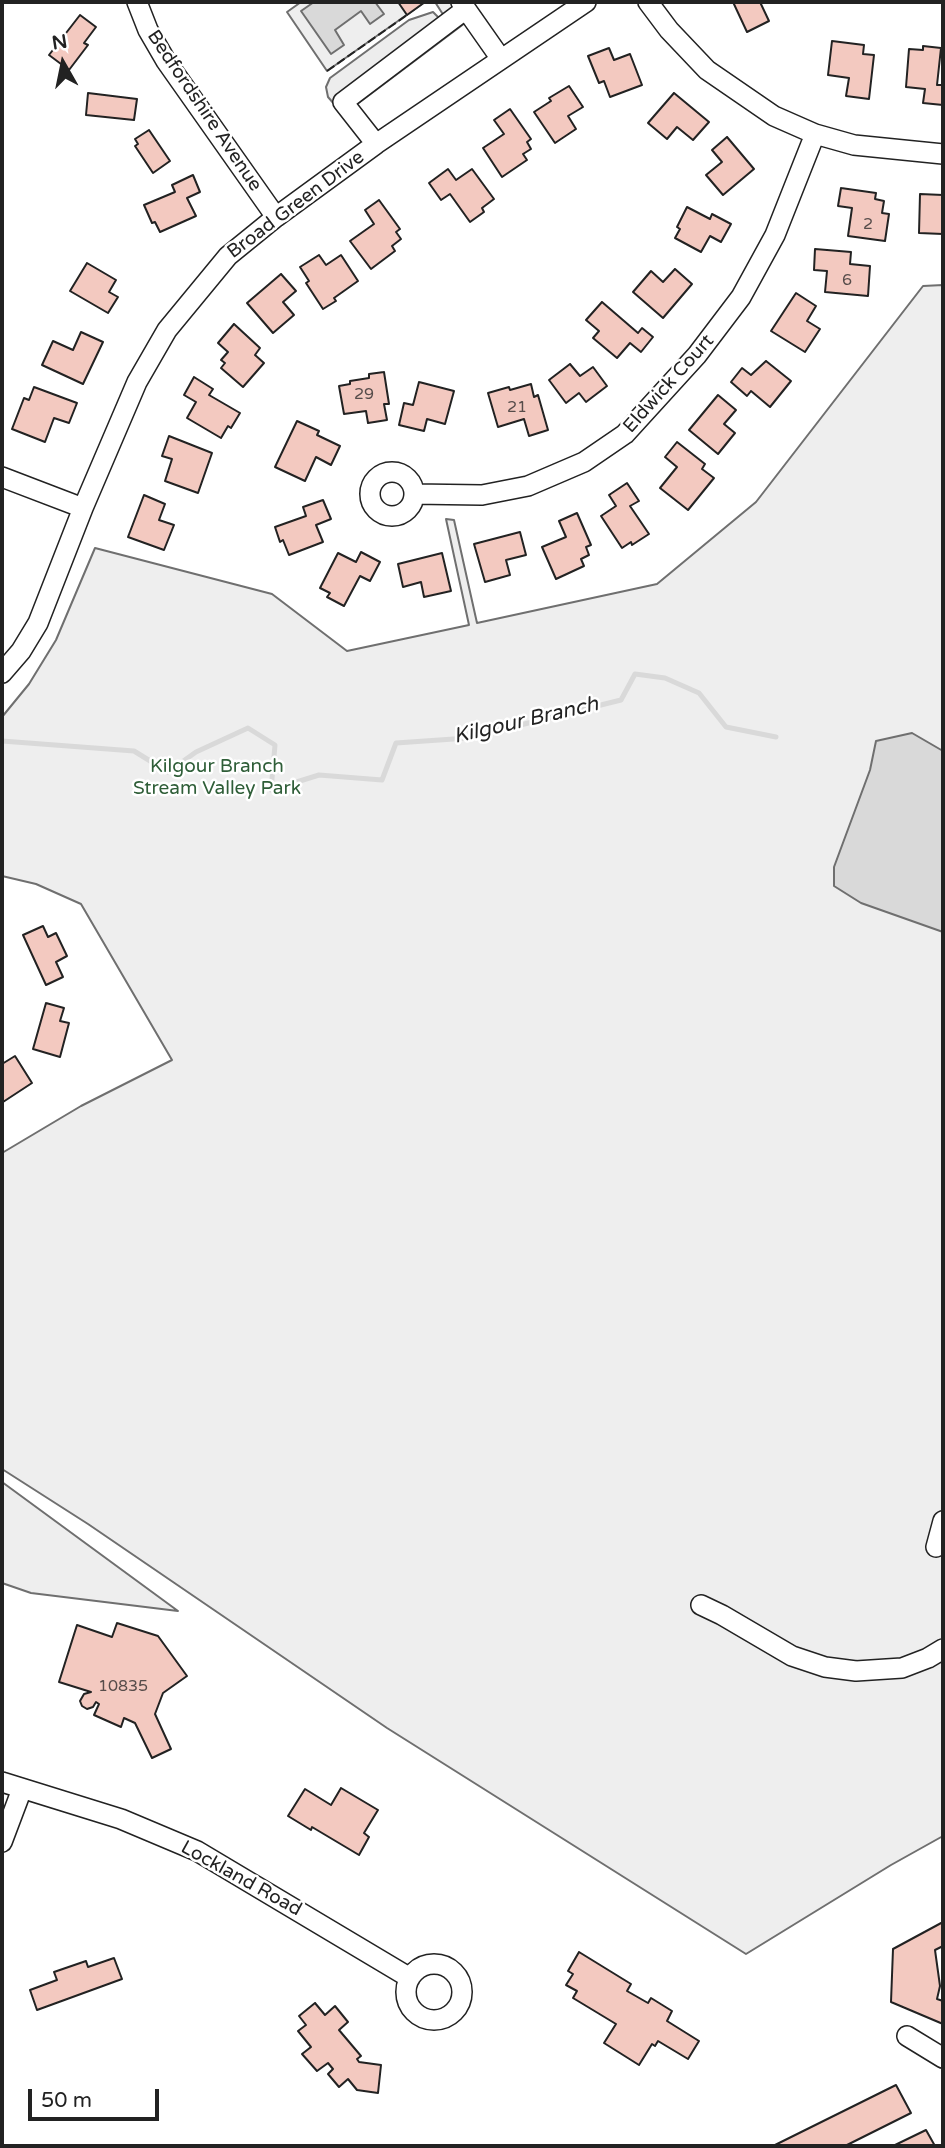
<!DOCTYPE html>
<style>
body{margin:0}
#map{position:relative;width:945px;height:2148px;overflow:hidden;background:#fff;font-family:"Varela Round",sans-serif}
canvas{display:block}
.frame{position:absolute;inset:0;border:4px solid #222;pointer-events:none}
.north{position:absolute;left:28px;top:28px;width:70px;height:70px;-webkit-text-stroke:5px #fff;paint-order:stroke;rotate:351deg;font-size:19px;font-weight:700;line-height:28px;text-align:center;color:#222}
.north::after{content:'';display:block;margin:auto;width:24px;height:32px;background:#222;clip-path:polygon(50% 0,100% 100%,50% 72%,0 100%)}
.scale{position:absolute;left:28px;top:2089px;width:131px;height:32px;box-sizing:border-box;border:4px solid #222;border-top:0;padding-left:9px;font-size:21px;line-height:24px;white-space:nowrap;color:#222;-webkit-text-stroke:5px #fff;paint-order:stroke}
</style>
<div id="map">
<canvas width="945" height="2148"></canvas>
<div class="frame"></div>
<div class="north">N</div>
<div class="scale">50 m</div>
</div>
<script>
const ctx = document.querySelector('canvas').getContext('2d');
ctx.lineJoin = 'round';
function paint(path, color) {
  ctx.fillStyle = color;
  ctx.fill(path, 'evenodd');
}
function poly(rows) {
  const path = new Path2D();
  for (const r of rows) {
    if (r.length === 3) {
      path.moveTo(r[0] + r[2], r[1]);
      path.arc(r[0], r[1], r[2], 0, 2 * Math.PI);
      continue;
    }
    path.moveTo(r[0], r[1]);
    for (let i = 2; i < r.length; i += 2) path.lineTo(r[i], r[i + 1]);
  }
  return path;
}
function trace(path, color, width, dash) {
  ctx.strokeStyle = color;
  ctx.lineWidth = width;
  ctx.lineCap = dash ? 'butt' : 'round';
  ctx.setLineDash(dash || []);
  ctx.stroke(path);
}
function drawText(font, color, halo, rows, align = 'center') {
  ctx.font = font + ' "Varela Round",sans-serif';
  ctx.lineWidth = 5;
  ctx.setLineDash([]);
  ctx.textBaseline = 'middle';
  ctx.strokeStyle = halo;
  ctx.fillStyle = color;
  for (const [text, x, y, turn = 0] of rows) {
    ctx.save();
    ctx.translate(x, y);
    ctx.rotate((+turn || 0) * Math.PI / 180);
    ctx.textAlign = isNaN(turn) ? turn : align;
    if (halo) ctx.strokeText(text, 0, 0);
    ctx.fillText(text, 0, 0);
    ctx.restore();
  }
}
const green = poly([
 [301,2,425,2,327,71,287,12,301,2],
 [943,285,943,1836,891,1865,746,1954,387,1728,88,1524,2,1469,2,1153,81,1106,172,1060,81,904,36,884,2,876,2,717,29,684,56,640,95,548,272,594,347,651,469,625,446,519,454,520,477,623,657,584,756,502,923,286,943,285],
 [2,1482,178,1611,31,1593,2,1583,2,1482]
]);
const parking = poly([
 [435,2,470,2,465,23,356,105,355,128,328,97,326,87,330,78,409,20,433,12,440,19,444,16,435,2]
]);
const water = poly([
 [314,2,375,2,384,14,370,24,361,11,335,30,344,45,331,54,301,11,314,2],
 [912,733,943,751,943,932,861,903,834,886,834,867,870,770,876,741,912,733]
]);
const stream = poly([
 [2,741,134,751,168,772,196,752,248,728,275,745,271,790,319,775,382,780,396,743,468,738,621,700,635,674,665,678,699,693,726,727,776,737]
]);
const building = poly([
 [398,2,425,2,407,15,398,2],
 [733,2,760,2,769,21,747,32,733,2],
 [80,15,96,27,84,43,88,45,69,70,49,55,80,15],
 [832,41,864,45,863,54,874,55,869,99,846,96,849,78,828,75,832,41],
 [923,46,941,48,937,85,943,85,943,105,923,103,925,89,906,87,909,49,923,50,923,46],
 [609,48,614,60,630,54,642,85,610,97,604,81,599,83,588,56,609,48],
 [569,86,583,107,568,116,576,129,555,143,534,112,551,101,549,98,569,86],
 [88,93,137,99,134,120,86,115,88,93],
 [674,93,709,122,693,140,677,127,667,139,648,123,674,93],
 [510,109,531,139,527,142,531,149,523,154,527,160,502,177,483,148,504,134,494,120,510,109],
 [149,130,170,161,153,173,135,146,138,144,135,139,149,130],
 [727,137,754,169,723,195,706,175,722,162,712,150,727,137],
 [448,169,456,180,472,169,494,199,482,208,484,212,470,222,450,194,441,200,429,183,448,169],
 [193,175,200,192,187,198,196,216,160,232,155,222,152,223,144,205,175,192,172,185,193,175],
 [841,188,876,193,875,199,884,201,882,213,889,214,885,241,848,236,852,208,838,206,841,188],
 [920,194,943,195,943,234,919,233,920,194],
 [379,200,400,229,396,232,401,239,392,246,395,251,371,269,350,241,374,224,365,210,379,200],
 [687,207,710,219,712,214,731,224,721,242,710,236,701,252,675,238,680,229,677,227,687,207],
 [815,249,851,252,850,264,870,266,868,296,825,292,827,271,814,270,815,249],
 [319,255,326,265,341,255,358,281,334,298,336,301,323,309,306,283,309,281,300,267,319,255],
 [87,263,116,280,109,292,118,297,108,313,70,291,87,263],
 [675,269,692,284,663,318,633,292,651,271,663,282,675,269],
 [281,274,296,291,283,302,294,315,273,333,247,303,281,274],
 [796,293,816,306,807,321,820,329,805,352,771,331,796,293],
 [602,302,638,333,642,328,653,337,641,352,630,343,617,358,593,338,599,331,586,320,602,302],
 [234,324,260,348,255,355,264,363,243,387,221,368,225,363,221,360,228,352,218,343,234,324],
 [81,332,103,342,83,384,42,365,53,341,73,350,81,332],
 [766,361,791,381,770,407,751,391,747,396,731,382,742,368,751,375,766,361],
 [570,364,580,376,593,367,607,386,586,402,579,393,566,403,549,380,570,364],
 [384,372,389,404,384,404,387,420,368,423,366,411,344,414,339,386,350,384,350,381,369,378,369,374,384,372],
 [194,377,213,389,209,395,240,413,231,428,228,426,221,438,187,418,196,402,184,395,194,377],
 [419,382,454,391,445,424,427,419,424,431,399,425,404,403,413,405,419,382],
 [531,384,534,397,538,395,548,430,529,436,524,419,498,427,488,393,509,387,510,390,531,384],
 [34,387,77,403,69,423,54,418,45,442,12,429,24,398,29,400,34,387],
 [718,395,736,410,724,424,735,433,718,454,689,430,718,395],
 [297,421,319,431,317,435,340,446,331,465,316,457,305,481,275,467,297,421],
 [169,436,212,453,198,493,165,481,172,459,162,456,169,436],
 [677,442,705,464,702,469,714,478,688,510,660,488,677,467,665,457,677,442],
 [627,483,639,501,630,506,649,534,632,545,631,542,622,548,601,516,616,506,609,495,627,483],
 [144,495,165,504,159,520,174,525,164,550,128,537,144,495],
 [323,500,331,519,316,525,323,542,289,555,283,540,280,542,275,527,306,516,303,507,323,500],
 [577,513,591,545,586,547,589,555,581,559,584,566,556,579,542,547,566,537,559,521,577,513],
 [520,532,526,555,506,560,510,575,485,582,474,544,520,532],
 [361,552,380,562,370,581,360,576,344,606,327,597,330,593,320,588,338,553,356,562,361,552],
 [442,553,451,591,424,597,421,582,403,587,398,564,442,553],
 [43,926,48,937,56,933,67,956,56,962,63,977,46,985,23,935,43,926],
 [46,1003,64,1008,60,1021,69,1023,60,1057,33,1049,46,1003],
 [15,1056,32,1083,3,1102,2,1064,15,1056],
 [117,1623,158,1636,187,1676,163,1693,155,1714,171,1749,152,1758,135,1723,124,1718,121,1727,94,1715,99,1704,96,1702,93,1707,87,1709,82,1706,80,1701,84,1694,91,1692,59,1682,77,1625,112,1637,117,1623],
 [341,1788,378,1810,364,1833,369,1837,359,1855,312,1827,311,1830,288,1816,305,1789,331,1805,341,1788],
 [943,1922,943,1946,935,1950,940,1986,937,1999,943,2001,943,2024,891,2002,893,1949,943,1922],
 [579,1952,631,1984,627,1991,648,2003,651,1998,672,2011,667,2021,699,2041,688,2059,658,2041,655,2046,652,2044,639,2065,604,2043,616,2024,573,1998,577,1991,566,1985,573,1974,568,1971,579,1952],
 [114,1958,122,1979,37,2010,30,1990,57,1980,54,1972,86,1961,88,1967,114,1958],
 [315,2003,325,2015,335,2006,348,2022,339,2030,361,2056,357,2059,359,2062,381,2065,378,2093,357,2090,348,2079,339,2087,328,2074,333,2069,328,2063,317,2071,302,2054,311,2047,298,2031,306,2025,299,2016,315,2003],
 [896,2085,911,2113,845,2146,773,2146,896,2085],
 [926,2130,935,2146,893,2146,926,2130]
]);
const minor = poly([
 [137,2,148,30,166,61,276,217],
 [461,2,501,59],
 [648,2,669,30,707,70,774,116,815,134,854,145,943,154],
 [376,144,343,102,466,9],
 [392,494,22],
 [2,477,83,508],
 [414,494,482,495,528,486,584,462,625,434,697,355,741,297,775,235,815,134],
 [2,673,21,651,38,623,83,508,137,382,167,330,228,256,276,217,376,144,586,2],
 [936,1547,943,1521],
 [701,1605,722,1615,792,1656,825,1667,856,1671,902,1668,928,1658,943,1649],
 [2,1782,121,1819,197,1851,410,1978],
 [2,1842,22,1789],
 [434,1992,28],
 [907,2036,943,2058]
]);
const fence = poly([
 [327,71,407,15]
]);
const numberNames = [
 ["2",868,225],
 ["6",847,281],
 ["29",364,395],
 ["21",517,408],
 ["10835",123,1687]
];
const streetNames = [
 ["Bedfordshire Avenue",204,111,56],
 ["Broad Green Drive",296,205,-37],
 ["Eldwick Court",669,384,-48],
 ["Lockland Road",241,1879,29]
];
const parkNames = [
 ["Kilgour Branch",217,767],
 ["Stream Valley Park",217,789]
];
const waterNames = [
 ["Kilgour Branch",526,721,-13]
];
paint(green, '#eee');
trace(green, '#6f6f6f', 2);
paint(parking, '#ededed');
trace(parking, '#6f6f6f', 2);
paint(water, '#d9d9d9');
trace(water, '#6f6f6f', 2);
trace(stream, '#d9d9d9', 5);
paint(building, '#f3c9c0');
trace(building, '#222', 2);
trace(minor, '#222', 22);
trace(minor, '#fff', 19);
trace(fence, '#222', 2, [9, 3.5]);
drawText('16px', '#564c4a', null, numberNames);
drawText('19px', '#222', '#fff', streetNames);
drawText('19px', '#2f5e38', '#fff', parkNames);
drawText('italic 21px', '#222', '#fff', waterNames);
</script>
